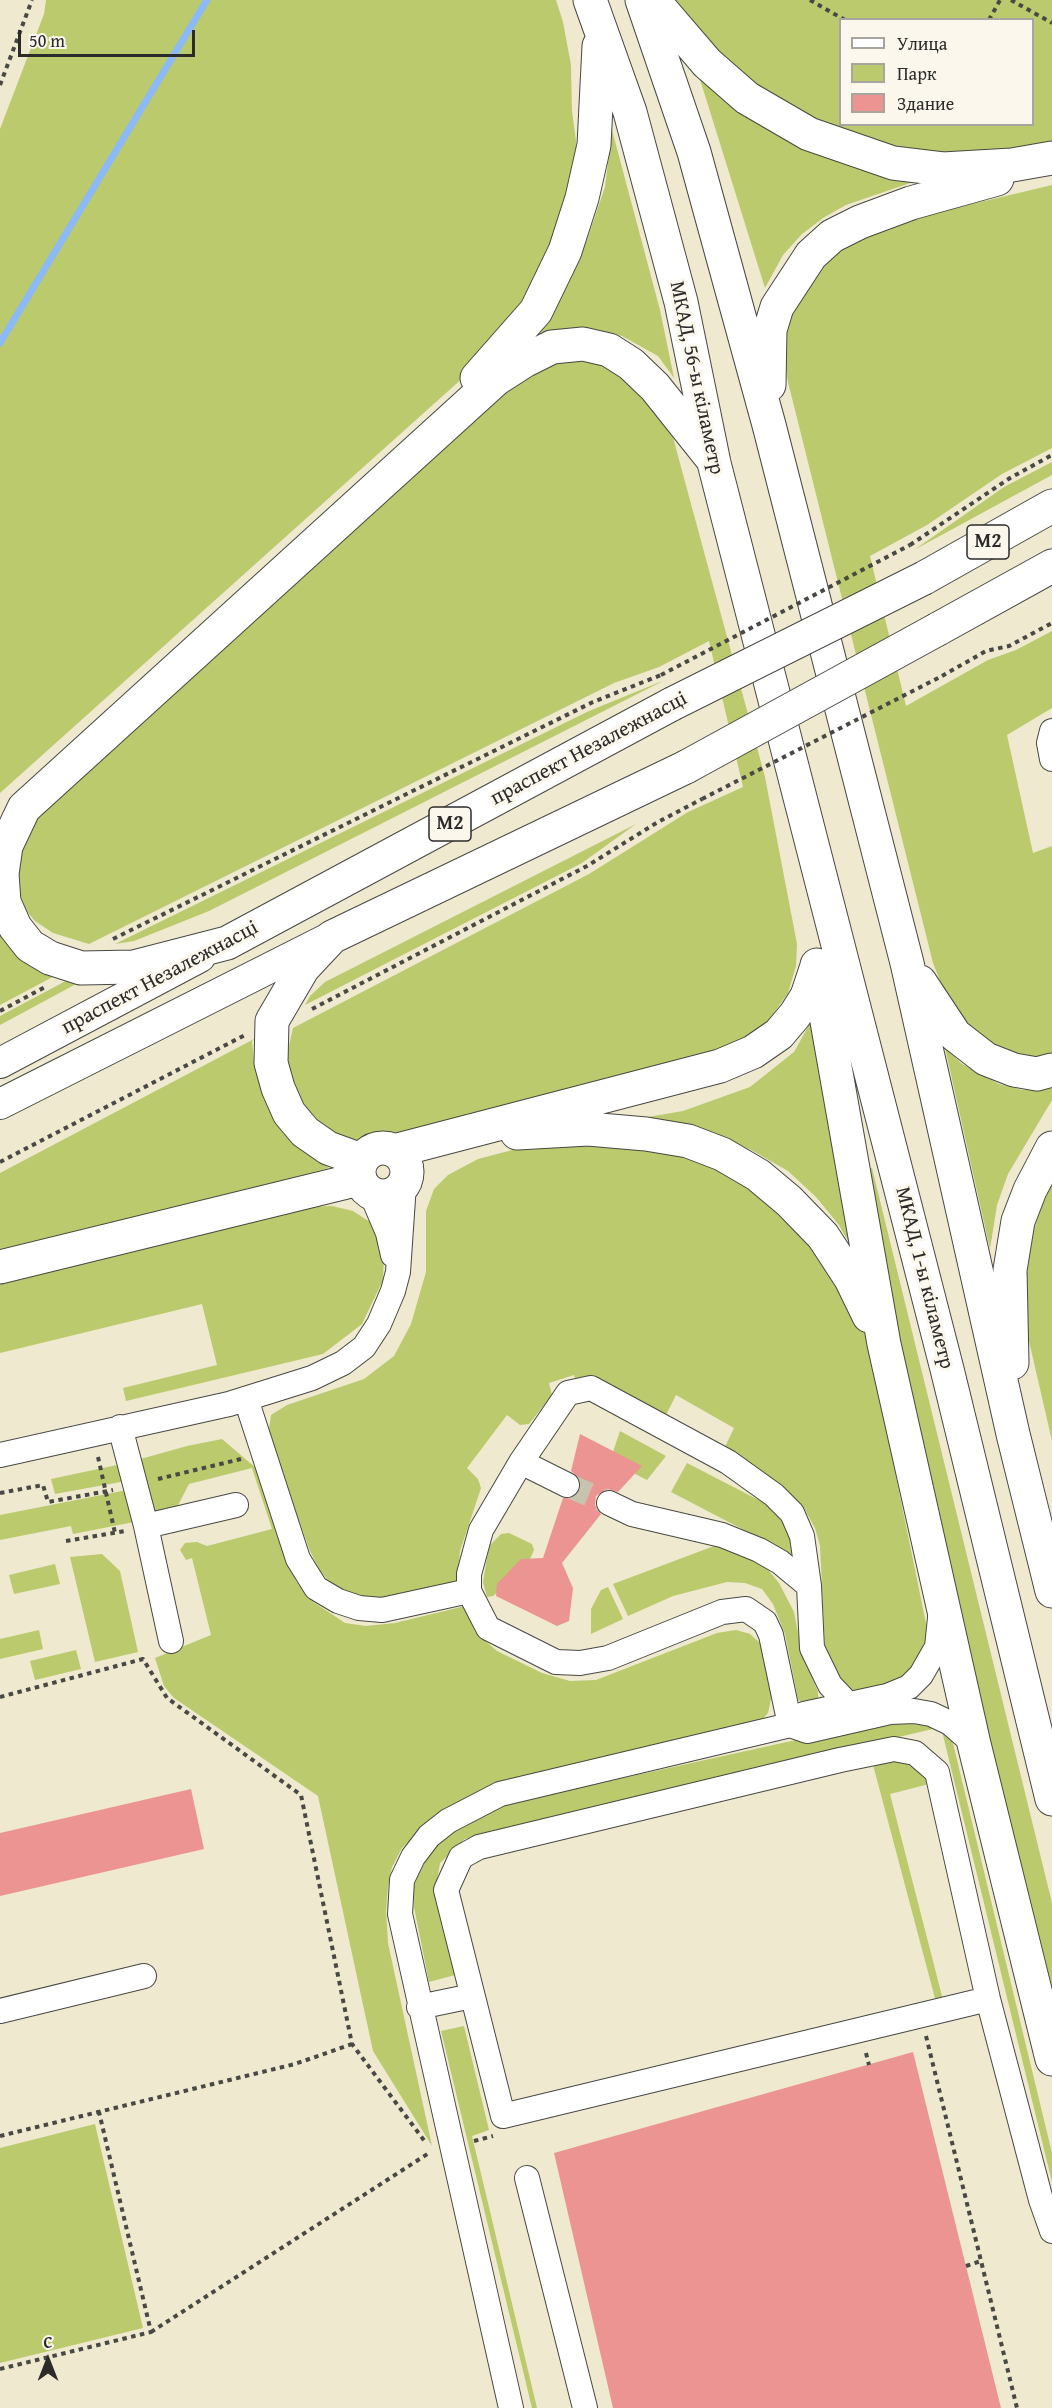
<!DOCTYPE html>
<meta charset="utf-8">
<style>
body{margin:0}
#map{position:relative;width:1052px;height:2408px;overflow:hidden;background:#efe9cf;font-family:"Gentium Book Plus",serif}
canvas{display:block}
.legend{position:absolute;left:839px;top:18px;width:195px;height:108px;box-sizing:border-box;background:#fbf7ec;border:2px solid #a8a59f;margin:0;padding:8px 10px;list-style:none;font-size:18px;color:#2b2b2b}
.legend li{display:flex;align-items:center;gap:12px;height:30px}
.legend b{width:30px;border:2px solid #a8a59f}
.north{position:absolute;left:18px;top:2330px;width:60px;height:60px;-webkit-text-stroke:4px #fbf7ec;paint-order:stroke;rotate:0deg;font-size:16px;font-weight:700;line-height:24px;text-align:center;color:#2b2b2b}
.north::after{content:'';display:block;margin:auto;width:21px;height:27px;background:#2b2b2b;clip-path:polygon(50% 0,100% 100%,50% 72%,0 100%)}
.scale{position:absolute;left:18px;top:30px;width:177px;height:27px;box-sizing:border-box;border:3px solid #2b2b2b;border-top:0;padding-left:8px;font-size:18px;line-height:21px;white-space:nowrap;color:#2b2b2b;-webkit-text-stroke:4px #fbf7ec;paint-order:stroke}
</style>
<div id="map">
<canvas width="1052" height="2408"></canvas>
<ul class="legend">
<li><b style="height:8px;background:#fff"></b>Улица</li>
<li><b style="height:16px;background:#baca6c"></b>Парк</li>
<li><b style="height:16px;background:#ec9492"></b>Здание</li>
</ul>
<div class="north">С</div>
<div class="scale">50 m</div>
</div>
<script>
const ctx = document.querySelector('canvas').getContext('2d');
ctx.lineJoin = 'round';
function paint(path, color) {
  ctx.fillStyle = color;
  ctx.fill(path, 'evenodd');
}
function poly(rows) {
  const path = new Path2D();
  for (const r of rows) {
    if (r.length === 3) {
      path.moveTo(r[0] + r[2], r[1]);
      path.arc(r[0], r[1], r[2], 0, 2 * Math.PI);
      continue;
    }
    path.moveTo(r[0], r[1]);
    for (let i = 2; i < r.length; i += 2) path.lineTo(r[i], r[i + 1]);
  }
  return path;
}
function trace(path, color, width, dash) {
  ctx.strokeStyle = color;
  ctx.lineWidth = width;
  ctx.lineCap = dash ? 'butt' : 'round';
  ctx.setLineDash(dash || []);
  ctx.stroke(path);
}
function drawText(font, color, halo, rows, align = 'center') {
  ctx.font = font + ' "Gentium Book Plus",serif';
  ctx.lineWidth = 6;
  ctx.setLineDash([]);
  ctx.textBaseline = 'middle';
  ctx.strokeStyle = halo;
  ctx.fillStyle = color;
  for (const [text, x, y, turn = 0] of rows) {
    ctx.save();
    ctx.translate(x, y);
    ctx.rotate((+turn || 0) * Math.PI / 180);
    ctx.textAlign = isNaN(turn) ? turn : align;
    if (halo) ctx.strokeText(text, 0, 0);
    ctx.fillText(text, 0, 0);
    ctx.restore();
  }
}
const green = poly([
 [46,0,556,0,563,22,571,65,572,111,580,171,528,299,475,367,0,793,0,129,44,14],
 [673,0,1052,0,1052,150,936,158,833,131,738,75],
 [840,20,1032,20,1032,124,840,124],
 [698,73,800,147,854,168,916,181,846,205,823,218,802,234,783,255,765,288],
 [612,130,660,310,674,378,658,356,622,336,582,328,536,333,563,294,587,240,605,187],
 [1052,185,1052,448,1002,474,927,525,870,556,906,706,988,660,1016,650,1052,631,1052,708,1007,735,1033,853,1052,846,1052,1055,1036,1059,983,1044,949,1004,933,963,788,382,783,349,787,315,826,255,905,220],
 [552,361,582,361,615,367,668,419,765,777,797,944,796,966,788,993,757,1037,615,1085,372,1144,353,1142,319,1128,292,1088,286,1059,293,1028,589,874,688,812,743,787,709,641,659,667,614,683,89,944,53,933,35,921,16,899,13,873,26,825,507,387],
 [1052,462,1052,475,914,550,1004,487],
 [665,680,209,911,134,941,115,944,589,711],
 [636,824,582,863,305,1005,310,996,325,982],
 [0,932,62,972,0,1005],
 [77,975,91,976,0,1025,0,1016],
 [814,1016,853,1250,839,1225,816,1197,788,1171,753,1151,722,1137,636,1119,683,1111,750,1087,794,1052],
 [256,1038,252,1041,255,1069,264,1094,298,1143,329,1168,0,1258,0,1173],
 [945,1048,962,1064,999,1084,1022,1090,1052,1088,1052,1100,1008,1174,997,1205,990,1249],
 [589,1142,641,1147,693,1159,731,1172,793,1219,863,1316,928,1633,920,1670,856,1697,836,1683,825,1649,820,1546,815,1528,805,1510,778,1482,723,1451,734,1428,676,1395,663,1421,578,1387,574,1375,549,1383,552,1395,529,1424,520,1425,507,1415,467,1468,478,1479,481,1488,460,1551,457,1581,385,1599,366,1600,332,1585,320,1571,310,1551,268,1436,271,1415,287,1405,364,1379,394,1356,411,1324,426,1272,426,1211,434,1189,448,1175,478,1159,520,1148],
 [872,1168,1052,1903,1052,1999,885,1303,866,1170],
 [1052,1177,1052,1441,1026,1328,1023,1291,1033,1232],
 [332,1206,353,1211,373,1224,384,1255,383,1280,362,1324,323,1354,126,1401,123,1388,217,1365,202,1304,0,1353,0,1283,303,1207],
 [620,1431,666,1456,647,1480,610,1461],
 [222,1439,256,1468,296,1581,309,1599,345,1623,366,1626,395,1623,465,1606,475,1632,497,1651,542,1673,570,1681,596,1680,717,1633,736,1630,750,1634,760,1643,772,1694,768,1713,757,1726,490,1787,434,1817,402,1848,392,1867,388,1886,386,1910,388,1943,432,2146,373,2051,318,1796,174,1698,164,1686,155,1658,211,1635,192,1558,186,1560,180,1550,185,1543,197,1542,207,1546,272,1529,252,1468,189,1484,177,1507,156,1513,149,1504,137,1460,187,1446],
 [687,1463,776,1509,784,1517,795,1553,790,1554,671,1492],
 [117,1465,126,1481,55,1494,51,1479],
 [127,1490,134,1522,73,1534,71,1526,0,1540,0,1515],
 [509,1533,532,1544,534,1550,526,1568,493,1596,487,1597,483,1582,489,1546,501,1534],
 [714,1546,744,1553,765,1566,779,1583,794,1612,802,1653,818,1692,818,1705,805,1707,798,1699,785,1634,773,1604,762,1589,745,1583,727,1582,673,1596,628,1616,613,1584],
 [102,1554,120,1571,138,1652,95,1662,70,1557],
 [55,1564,60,1584,14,1594,9,1575],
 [608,1587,623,1619,591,1634,591,1609,601,1590],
 [39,1630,43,1649,0,1659,0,1639],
 [76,1650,81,1669,35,1680,30,1661],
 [914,1715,930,1717,940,1721,950,1731,1052,2153,1052,2182,941,1727,465,1839,440,1863,436,1886,455,1975,429,1982,414,1907,414,1886,421,1862,433,1842,448,1826,469,1812,805,1738,891,1716],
 [906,1752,933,1783,890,1794,943,2000,936,2002,872,1761],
 [464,2026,489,2130,472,2136,537,2408,532,2408,441,2031],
 [95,2124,143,2328,0,2363,0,2148]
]);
const stream = poly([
 [0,343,207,0]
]);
const building = poly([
 [580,1434,642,1466,618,1492,607,1489,596,1496,595,1505,601,1514,562,1563,573,1588,569,1621,557,1626,496,1596,497,1584,521,1559,543,1558,563,1498,574,1497,580,1491,579,1478,571,1471],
 [191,1789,204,1849,0,1896,0,1833],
 [913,2052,1001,2408,613,2408,554,2153]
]);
const minorTunnel = poly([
 [567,1485,609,1503]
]);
const path = poly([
 [810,0,845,20],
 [1011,0,1052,23],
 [989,20,1000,0],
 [0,85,32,0],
 [910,545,1010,478,1052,455],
 [942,676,986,651,1009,646,1052,623],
 [113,939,593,702,661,675],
 [312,1009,587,866,658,822,702,799],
 [0,1011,47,986],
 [0,1162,245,1035],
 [98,1457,115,1533],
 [158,1479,241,1459],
 [0,1493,43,1485,48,1502,113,1490],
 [66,1541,125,1531],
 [0,1697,143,1659,167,1698,301,1795,352,2044,426,2143],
 [926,2036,1017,2408],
 [866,2053,869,2065],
 [0,2136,295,2064,352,2044],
 [474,2141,493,2136],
 [966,2266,981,2261],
 [151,2332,429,2153],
 [0,2369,151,2332,99,2112]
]);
const minor = poly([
 [1052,731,1049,743,1052,759],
 [371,1193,388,1233,393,1255],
 [246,1399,298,1559,316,1588,338,1601,359,1608,382,1610,469,1591],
 [120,1427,146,1526,171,1641],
 [0,1455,229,1404,312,1378,343,1363,364,1347,379,1324,393,1291,398,1272,404,1184],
 [521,1462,568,1393,591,1388,728,1462,774,1495,792,1513,802,1536,809,1586],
 [567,1485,521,1462,481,1530,469,1574,469,1591,488,1628,556,1662,580,1663,608,1658,722,1612,746,1609,765,1622,771,1635,790,1725],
 [609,1503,632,1514,722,1535,759,1550,780,1562,809,1586,812,1648,830,1685,848,1704],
 [146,1526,236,1505],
 [790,1725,807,1731,890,1712,914,1711,931,1714,950,1723,974,1744],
 [988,1999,503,2116,446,1890,461,1857,479,1847,840,1760,894,1749,915,1753,937,1772,988,1999,1041,2200,1052,2231],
 [419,2007,472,1996],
 [0,2011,144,1976],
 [527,2178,585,2408],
 [511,2408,400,1914,402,1880,413,1857,429,1836,448,1821,500,1794,790,1725,804,1714,887,1696,909,1687,921,1675,937,1647,940,1618]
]);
const major = poly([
 [0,1063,200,957],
 [0,1104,327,939]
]);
const highway = poly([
 [590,0,630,112,681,302,714,463,947,1369,1052,1799],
 [642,0,694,152,769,425,907,963,1013,1434,1052,1591],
 [653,0,707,63,747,98,809,134,893,163,943,169,1012,165,1052,158],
 [477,378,536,311,565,251,582,198,594,145,599,46],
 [769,385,770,330,777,307,811,255,832,236,860,222,911,203,997,179],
 [924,578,1052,506],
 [938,629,1052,566],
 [672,704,227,943,134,967,81,968,50,958,30,946,15,927,4,902,2,874,6,846,24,808,496,379,524,361,552,347,583,344,609,350,631,364,655,387,710,456],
 [817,965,884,1344,974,1744,1052,2059],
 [920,982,955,1035,986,1059,1014,1070,1037,1074,1052,1070],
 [517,1133,588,1129,646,1134,688,1141,722,1154,758,1175,789,1201,823,1236,851,1279,869,1316],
 [383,1172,24],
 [394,1151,720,1066,753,1052,779,1034,795,1015,807,996,817,966],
 [361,1160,328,1148,305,1132,289,1113,278,1088,271,1063,272,1021,303,968,332,937,686,767],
 [0,1267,359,1179],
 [1012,1363,1010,1270,1018,1221,1030,1190,1052,1148]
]);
const pathBridge = poly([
 [661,675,910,545],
 [702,799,942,676]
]);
const highwayBridge = poly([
 [672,704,924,578],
 [686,767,938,629]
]);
const shields = [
 [988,542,42],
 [450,824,42]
];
const shieldNames = [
 ["М2",988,542],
 ["М2",450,824]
];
const streetNames = [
 ["МКАД, 56-ы кіламетр",696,378,78],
 ["праспект Незалежнасці",589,749,-28],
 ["праспект Незалежнасці",160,978,-28],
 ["МКАД, 1-ы кіламетр",924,1278,76]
];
paint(green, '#baca6c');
trace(stream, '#8bbaf6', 7);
paint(building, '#ec9492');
trace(minorTunnel, '#c8c3ae', 24, [24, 12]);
trace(minor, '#484844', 26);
trace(major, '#484844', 32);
trace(highway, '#484844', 35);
trace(path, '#484844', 4, [4.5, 4.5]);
trace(minor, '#fff', 24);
trace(major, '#fff', 30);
trace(highway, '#fff', 33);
trace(highwayBridge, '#484844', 35, []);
trace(pathBridge, '#484844', 4, [4.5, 4.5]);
trace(highwayBridge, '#fff', 33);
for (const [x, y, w] of shields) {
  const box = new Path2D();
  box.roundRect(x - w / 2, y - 17, w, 34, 4.5);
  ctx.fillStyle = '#fbf7ec';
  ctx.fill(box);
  trace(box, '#2b2b2b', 1.5);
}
drawText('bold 20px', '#2b2b2b', null, shieldNames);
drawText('21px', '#2b2b2b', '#fbf7ec', streetNames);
</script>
